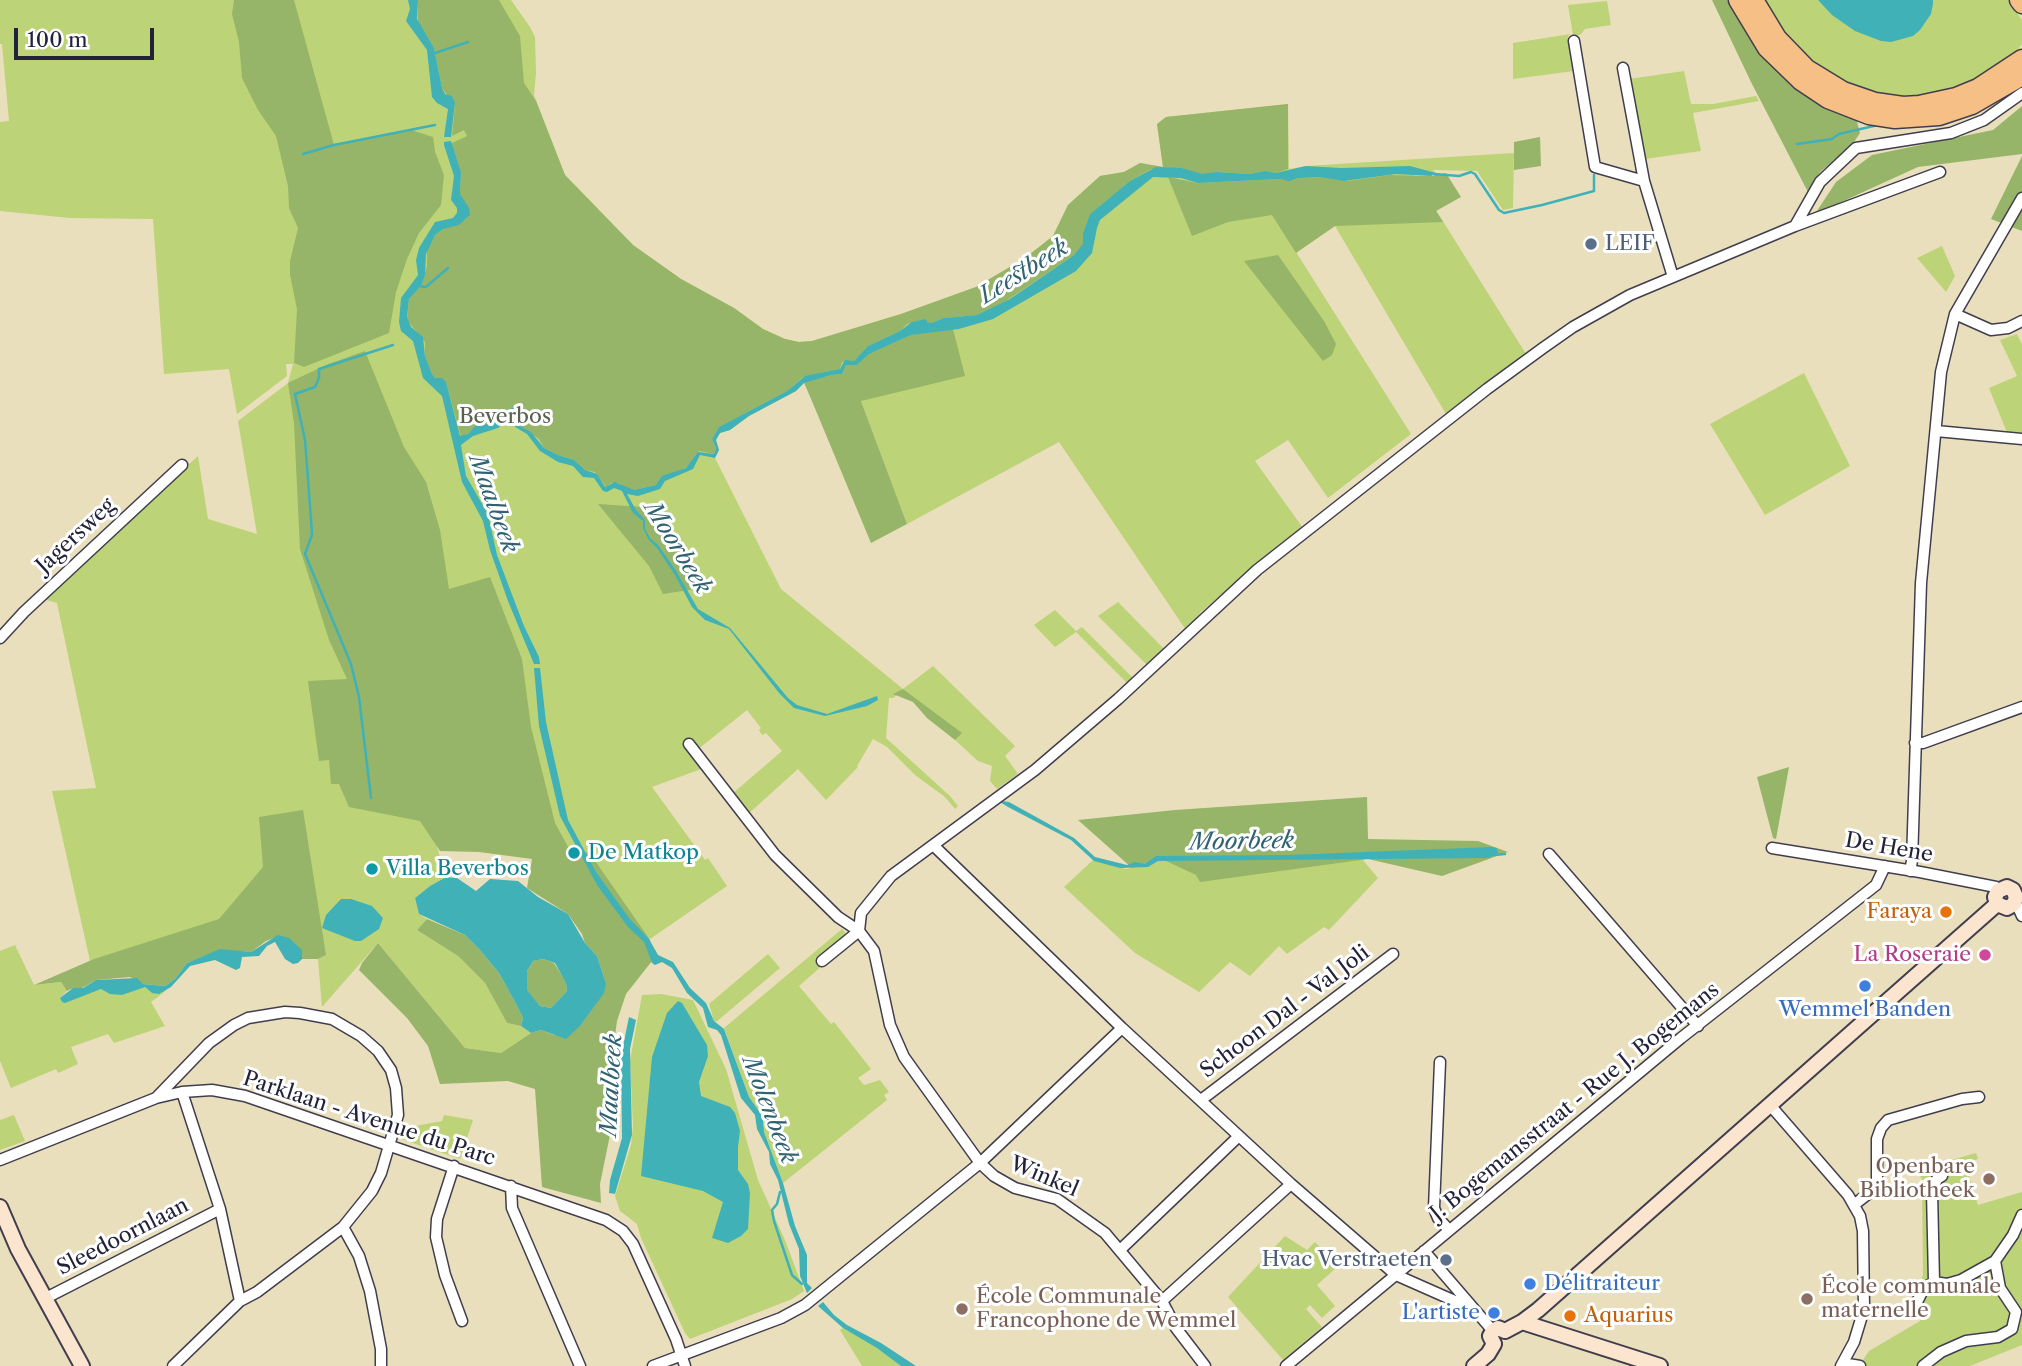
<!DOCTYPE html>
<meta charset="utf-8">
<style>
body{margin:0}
#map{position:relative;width:2022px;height:1366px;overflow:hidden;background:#e9dfbc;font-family:"Libre Caslon Text",serif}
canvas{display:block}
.scale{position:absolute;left:14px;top:28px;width:140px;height:32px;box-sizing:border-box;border:4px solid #22223b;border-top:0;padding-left:9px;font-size:21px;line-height:24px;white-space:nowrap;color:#22223b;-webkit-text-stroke:5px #fff;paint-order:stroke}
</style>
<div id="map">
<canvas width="2022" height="1366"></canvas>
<div class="scale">100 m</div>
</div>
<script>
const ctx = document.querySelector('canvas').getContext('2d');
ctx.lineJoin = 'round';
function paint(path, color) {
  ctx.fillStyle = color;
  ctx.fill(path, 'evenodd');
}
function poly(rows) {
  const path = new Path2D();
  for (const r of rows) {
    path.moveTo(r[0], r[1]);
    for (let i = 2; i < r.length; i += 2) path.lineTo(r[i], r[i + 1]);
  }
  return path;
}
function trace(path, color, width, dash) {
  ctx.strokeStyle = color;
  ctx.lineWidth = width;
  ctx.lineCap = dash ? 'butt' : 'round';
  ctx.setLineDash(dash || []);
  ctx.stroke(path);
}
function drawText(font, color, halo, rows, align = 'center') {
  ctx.font = font + ' "Libre Caslon Text",serif';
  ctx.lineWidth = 6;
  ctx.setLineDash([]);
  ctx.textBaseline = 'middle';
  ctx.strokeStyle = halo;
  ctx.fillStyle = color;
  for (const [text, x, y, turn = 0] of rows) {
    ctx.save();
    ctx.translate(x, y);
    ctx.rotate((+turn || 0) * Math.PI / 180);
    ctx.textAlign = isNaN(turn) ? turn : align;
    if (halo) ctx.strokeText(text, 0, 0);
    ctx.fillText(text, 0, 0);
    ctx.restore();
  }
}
const green = poly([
 [0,0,511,0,530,27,535,37,536,73,534,95,565,175,633,245,681,279,734,308,763,329,785,339,799,342,812,341,901,314,976,287,1025,258,1053,236,1068,205,1100,176,1124,172,1140,163,1163,167,1157,124,1166,117,1288,104,1289,169,1306,166,1514,153,1513,208,1503,210,1477,171,1433,170,1436,173,1414,175,1526,354,1446,414,1335,226,1296,252,1411,434,1328,498,1288,440,1255,461,1303,528,1237,581,1201,612,1186,630,1059,442,907,524,861,401,817,412,804,383,796,391,749,416,730,430,720,433,716,440,719,450,715,458,781,589,903,689,933,666,1015,746,1005,756,1018,774,997,789,990,781,992,766,978,761,955,740,961,733,903,690,893,698,889,698,886,738,950,796,958,806,955,809,945,797,915,775,887,747,873,739,857,766,858,767,826,800,798,769,747,815,732,794,782,751,766,733,762,735,759,730,761,728,747,710,697,750,704,768,652,787,705,860,708,858,727,886,650,939,599,902,567,845,437,847,446,877,430,886,415,898,419,914,427,919,417,930,458,956,485,983,507,1023,521,1026,531,1033,501,1053,465,1048,378,943,322,1007,318,959,326,955,293,890,244,912,90,961,52,791,96,788,57,603,43,599,198,456,208,519,257,534,238,421,288,383,293,364,286,364,287,376,237,414,229,369,164,374,153,219,70,218,0,211,0,122,9,121,2,44,0,44],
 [1762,0,2008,0,2022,20,2022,44,2014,54,1980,78,1943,95,1898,99,1848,86,1817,67,1774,23],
 [1607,1,1611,25,1585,29,1580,35,1573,35,1568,5],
 [1571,34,1568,36,1574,71,1513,79,1513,43],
 [1684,71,1691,104,1713,104,1756,96,1759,101,1693,113,1701,151,1645,159,1629,79],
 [1942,246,1955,276,1946,292,1917,258],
 [2017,334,2022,344,2022,433,2008,435,1989,388,2017,376,2000,340],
 [1804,373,1850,466,1765,515,1710,424],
 [1118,602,1165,650,1148,666,1098,616],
 [1055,610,1076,631,1082,627,1134,679,1128,684,1076,632,1055,647,1034,625],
 [1362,859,1378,878,1329,930,1324,927,1287,954,1279,946,1250,976,1230,962,1199,992,1135,953,1064,887,1093,860,1126,869,1157,861],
 [842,929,848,936,824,964,799,986,831,1024,834,1022,871,1069,858,1078,864,1085,880,1080,889,1092,884,1095,887,1100,783,1183,764,1132,764,1120,749,1097,724,1028],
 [15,945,34,985,61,982,67,991,60,998,62,1002,101,989,145,987,152,993,167,990,151,1002,165,1026,114,1043,108,1034,71,1047,78,1064,58,1073,56,1069,11,1088,0,1061,0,951],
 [768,954,780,968,716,1022,714,1021,709,1004],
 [661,994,693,1000,726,1069,758,1180,785,1240,804,1291,792,1299,690,1339,685,1333,641,1238,637,1224,620,1211,615,1196,631,1145,633,1126,630,1061,642,995],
 [14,1115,25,1141,0,1150,0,1120],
 [444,1115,473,1120,460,1159,398,1138,400,1129,442,1121],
 [1976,1153,1978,1159,1965,1163,1978,1205,2022,1192,2022,1345,1970,1366,1859,1366,1869,1351,1920,1321,1916,1296,1923,1275,1922,1179,1916,1170],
 [1285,1236,1307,1250,1315,1242,1337,1267,1317,1285,1335,1306,1322,1318,1310,1305,1306,1309,1322,1327,1283,1360,1228,1297],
 [843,1328,877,1347,901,1366,862,1366,840,1330]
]);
const forest = poly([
 [234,0,294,0,334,145,411,130,433,137,435,152,444,175,441,205,419,233,407,259,396,292,389,333,304,367,294,363,297,309,290,275,290,261,298,228,289,208,288,186,276,136,258,110,242,78,239,42,232,14],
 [418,0,499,0,520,36,524,83,536,101,565,175,633,245,681,279,734,308,763,329,785,339,799,342,812,341,901,314,976,287,1025,258,1053,236,1068,205,1100,176,1124,172,1140,163,1163,167,1157,124,1166,117,1288,104,1288,169,1276,173,1265,171,1250,174,1217,172,1202,175,1182,168,1151,169,1130,181,1090,214,1083,233,1084,244,1074,255,1000,305,977,315,944,318,931,323,919,321,907,324,900,331,868,346,854,361,842,362,840,369,803,377,787,391,719,427,712,439,716,448,714,454,699,451,688,466,656,485,634,490,627,489,619,483,611,483,606,487,595,472,585,470,574,460,558,455,544,448,539,439,520,426,525,415,516,407,511,408,504,414,484,425,475,426,468,434,461,437,446,382,435,378,432,374,425,356,425,342,407,320,409,299,421,286,427,266,427,250,435,235,443,228,458,225,468,217,460,194,461,172,452,145,452,143,467,136,464,130,452,136,455,105,442,88,434,48,418,22],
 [1712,0,1732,0,1794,83,1815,101,1856,118,1860,133,1852,145,1820,172,1808,192,1751,82],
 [2022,106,2022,154,1918,167,1815,214,1836,182,1872,155,1993,130],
 [1540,137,1541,166,1514,170,1514,142],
 [2022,156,2022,231,1991,219],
 [1446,173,1461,197,1436,211,1443,222,1335,226,1296,253,1272,215,1228,222,1192,236,1168,177,1198,183,1320,177,1348,181,1390,175,1431,176],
 [1278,255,1324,321,1336,344,1332,355,1323,361,1244,261],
 [944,329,953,329,965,376,861,401,907,524,871,543,804,382,831,375,842,374,846,365,857,365,869,354,911,335],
 [365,351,404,447,426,482,440,530,449,589,490,577,522,659,531,727,555,823,572,854,589,852,650,940,652,961,626,994,617,1021,613,1051,612,1125,600,1184,601,1203,542,1187,535,1089,508,1081,440,1084,428,1046,407,1018,359,970,362,963,378,943,465,1048,501,1053,531,1033,541,1030,554,1035,581,1025,595,1005,606,983,597,956,585,943,582,934,568,914,527,888,532,859,479,852,440,851,420,821,349,807,339,784,331,784,329,760,319,761,308,681,347,679,329,640,300,549,294,423,288,383,326,365],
 [598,504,643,507,708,587,663,594,649,566],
 [903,689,962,733,955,740,927,718,913,702,893,694],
 [1789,767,1776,839,1773,838,1757,777],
 [1367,797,1368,839,1478,841,1508,852,1442,876,1368,859,1200,882,1196,875,1162,859,1132,868,1078,820,1175,810],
 [303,810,326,955,318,959,302,959,302,951,294,943,274,938,266,941,251,952,220,950,187,963,175,979,165,986,143,984,130,977,96,980,82,988,73,988,67,991,61,982,34,985,94,959,219,919,263,867,259,817],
 [427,919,465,935,480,950,499,973,516,1004,523,1018,521,1026,507,1023,485,983,458,956,417,930],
 [543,959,554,963,566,982,567,991,551,1008,540,1006,527,991,527,971,533,961]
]);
const water = poly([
 [408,0,418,0,417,19,434,48,442,88,445,94,452,96,455,103,451,137,444,137,448,109,437,103,432,97,427,50,406,21,410,9],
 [1818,0,1933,0,1933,4,1931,14,1920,30,1913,36,1891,42,1881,41,1855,31,1832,15],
 [451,141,461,172,460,194,469,208,470,215,459,225,443,229,435,235,426,254,425,275,421,286,409,299,407,317,411,327,423,337,425,356,432,374,435,378,442,378,446,382,460,436,468,434,475,426,484,425,504,414,511,408,516,407,525,415,520,426,531,432,544,448,558,455,574,460,585,470,597,474,605,487,615,482,634,490,656,485,662,476,686,468,698,452,714,454,716,448,712,439,719,427,787,391,805,376,840,369,845,360,854,361,868,346,900,331,912,322,926,319,927,322,931,323,944,318,977,315,1010,299,1074,255,1083,244,1083,233,1090,214,1130,181,1156,167,1182,168,1202,174,1216,172,1250,174,1265,171,1276,173,1306,166,1341,168,1410,166,1436,173,1431,176,1396,174,1344,181,1320,177,1198,183,1181,178,1153,177,1100,220,1097,228,1092,253,1076,271,993,319,959,329,911,335,869,354,857,365,846,365,842,374,831,375,804,383,796,391,749,416,730,430,720,433,716,440,719,450,715,458,700,455,693,469,665,481,660,489,638,496,627,494,636,510,645,520,645,529,650,538,658,545,675,569,698,609,730,628,788,698,797,705,827,714,877,696,878,700,867,706,825,716,794,708,779,693,729,629,705,620,692,607,675,575,657,548,649,540,643,528,643,521,633,513,622,491,614,488,607,492,603,491,594,478,583,477,573,466,558,462,540,451,527,434,515,427,519,416,516,413,498,428,473,436,461,445,466,476,488,514,497,555,524,626,539,657,540,664,534,664,508,601,490,550,483,521,462,482,442,396,423,378,413,341,401,331,399,322,401,298,418,275,416,260,419,248,435,222,453,218,457,213,457,208,451,200,454,176,444,145,444,142],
 [534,668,540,668,546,722,568,820,596,872,629,918,649,939,658,955,673,962,690,988,706,1003,714,1021,724,1029,749,1097,763,1117,764,1132,783,1183,795,1226,807,1255,807,1283,812,1288,807,1293,800,1276,799,1249,789,1224,778,1180,770,1164,769,1152,757,1129,755,1115,741,1098,721,1035,717,1030,708,1027,703,1008,687,993,672,968,662,962,655,965,652,963,644,942,628,927,597,885,560,816,539,726],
 [1002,801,1009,802,1074,838,1095,857,1127,865,1135,862,1145,864,1156,856,1289,855,1492,847,1497,848,1498,854,1488,858,1158,861,1148,867,1120,868,1094,861,1071,840,1008,807,1000,802],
 [446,877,457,878,476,891,490,879,518,881,538,897,568,914,585,943,597,956,606,983,604,993,581,1025,566,1039,541,1030,531,1033,521,1026,523,1018,516,1004,499,973,480,950,465,935,419,914,415,898,430,886],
 [543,959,555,963,566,983,567,991,551,1008,540,1006,527,990,527,971,533,961],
 [341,899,351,899,372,906,383,918,379,929,361,941,355,941,322,928,326,915],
 [278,935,289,938,302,950,302,959,298,963,293,964,285,959,275,942,267,946,259,956,242,957,240,968,236,970,215,960,190,966,171,987,159,994,152,993,145,987,122,995,110,994,101,989,65,1003,62,1002,60,998,73,988,83,988,96,980,137,978,143,984,165,986,175,979,187,963,220,949,251,952],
 [678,1001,682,1003,707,1045,708,1056,699,1082,701,1096,730,1107,735,1113,740,1131,738,1147,738,1170,748,1184,750,1193,748,1229,741,1236,728,1243,712,1238,723,1202,703,1191,641,1176,652,1057,667,1013],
 [629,1017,636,1020,630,1049,632,1135,615,1194,609,1193,610,1180,622,1138,621,1056],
 [823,1302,834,1315,847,1325,881,1343,916,1366,901,1366,877,1348,843,1328,818,1306]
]);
const stream = poly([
 [435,53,468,42],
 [1797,144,1832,139,1839,134,1878,125],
 [303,154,334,145,435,125],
 [1434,174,1459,176,1471,172,1475,174,1499,210,1504,213,1542,205,1594,191,1594,175],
 [1283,178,1289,180,1296,177],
 [419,286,426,287,448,268],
 [371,798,359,697,351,664,305,554,312,535,311,519,305,440,295,394,315,387,319,378,319,369,393,345],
 [1494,855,1505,854],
 [780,1192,777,1204,772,1210,774,1221,792,1275,802,1284]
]);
const street = poly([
 [1574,41,1595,167,1644,181],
 [1623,68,1644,181,1673,277],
 [1795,226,1820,182,1856,148,1951,133,1984,120,2022,93],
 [1955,314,1991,330,2008,328,2022,321],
 [1936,431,2022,439],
 [0,638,24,612,182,465],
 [1915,743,1923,743,2022,707],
 [689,744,775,855,838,917,859,931,874,951,890,1025,904,1057,980,1163,994,1176,1015,1188,1057,1199,1105,1233,1162,1301,1176,1328,1205,1366],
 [933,845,1122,1028,1291,1184,1396,1275,1473,1309],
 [1772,848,1920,872,1996,887,1998,891],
 [1549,854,1698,1026],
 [1910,871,1912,861,1921,583,1941,372,1955,314,2022,198],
 [2014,904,2018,907,2022,916],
 [859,931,861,913,891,876,1035,770,1118,699,1257,570,1487,389,1543,348,1573,327,1630,295,1795,226,1940,172],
 [822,961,859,931],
 [1440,1062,1434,1208,1438,1218,1449,1230],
 [182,1092,220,1209,240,1301],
 [156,1098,209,1043,234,1025,248,1018,285,1012,300,1013,332,1019,361,1036,378,1051,391,1070,396,1088,398,1115,381,1173,372,1191,343,1227,257,1292,240,1301,173,1366],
 [1201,1100,1393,954],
 [1770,1105,1848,1195,1860,1216,1863,1231,1864,1309,1854,1342,1841,1366],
 [0,1160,156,1098,182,1092,212,1090,245,1096,606,1220,623,1231,633,1244,676,1339,685,1366],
 [454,1166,437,1219,436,1237,445,1275,462,1321],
 [511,1186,512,1208,580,1366],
 [1855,1204,1873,1190,1877,1182,1877,1139,1881,1128,1888,1120,1962,1099,1979,1097],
 [343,1227,359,1256,370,1291,381,1349,381,1366],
 [1120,1250,1239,1136],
 [1424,1251,1493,1331],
 [1934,1282,1932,1191,1937,1179,1942,1176],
 [44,1299,220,1209],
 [1162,1301,1291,1184],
 [1917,1302,1924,1288,1934,1282,1947,1284,1961,1280,1995,1261,2013,1235,2022,1215],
 [1848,1364,1860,1366],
 [653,1366,781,1318,805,1305,980,1163,1122,1028],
 [1286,1366,1681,1038,1876,885,1885,866],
 [1923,1366,1941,1352,1966,1341,1998,1337,2012,1329,2016,1312,2000,1288,1995,1261]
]);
const secondary = poly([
 [1997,904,2007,908,2014,904,2016,897,2013,890],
 [1997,904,1995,897,1998,891,2007,887,2013,890],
 [0,1207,18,1249,82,1366],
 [1522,1322,1660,1366],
 [1474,1366,1488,1354,1494,1344,1490,1336,1493,1331,1498,1328,1505,1331,1522,1322,1538,1310,1997,904]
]);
const highway = poly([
 [1738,0,1767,48,1801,81,1828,99,1869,115,1895,119,1939,116,1972,105,2022,76],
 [1754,0,1777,38,1807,69,1843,91,1875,102,1903,106,1919,105,1956,97,1978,88,2022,59],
 [2019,0,2022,4]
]);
const markers = [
 [1591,244,7,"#5c6f8a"],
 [574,853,7,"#0f9aa8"],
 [372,869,7,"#0f9aa8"],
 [1946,912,7,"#e8710a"],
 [1985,955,7,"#d1479c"],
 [1865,986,7,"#3f7fe0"],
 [1989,1179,7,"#8d6e63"],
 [1446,1260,7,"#5c6f8a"],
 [1530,1284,7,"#3f7fe0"],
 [1807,1299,7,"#8d6e63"],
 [962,1309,7,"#8d6e63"],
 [1494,1313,7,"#3f7fe0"],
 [1570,1316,7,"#e8710a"]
];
const serviceNames = [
 ["LEIF",1605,244],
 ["Hvac Verstraeten",1432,1260,"right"]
];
const parkNames = [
 ["Beverbos",505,417]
];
const streetNames = [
 ["Jagersweg",76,536,-43],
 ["De Hene",1889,848,10],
 ["Schoon Dal - Val Joli",1285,1012,-37],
 ["J. Bogemansstraat - Rue J. Bogemans",1575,1102,-39],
 ["Parklaan - Avenue du Parc",369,1119,18],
 ["Winkel",1044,1177,23],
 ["Sleedoornlaan",123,1237,-27]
];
const cultureNames = [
 ["De Matkop",588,853],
 ["Villa Beverbos",386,869]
];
const foodNames = [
 ["Faraya",1932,912],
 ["Aquarius",1584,1316,"left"]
];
const hotelNames = [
 ["La Roseraie",1971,955]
];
const shopNames = [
 ["Wemmel Banden",1865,1010],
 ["Délitraiteur",1544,1284,"left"],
 ["L'artiste",1480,1313,"right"]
];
const educationNames = [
 ["Openbare",1975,1167,"right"],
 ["Bibliotheek",1975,1191,"right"],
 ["École communale",1821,1287],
 ["maternelle",1821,1311],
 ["École Communale",976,1297],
 ["Francophone de Wemmel",976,1321]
];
const waterNames = [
 ["Leestbeek",1024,272,-32],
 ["Maalbeek",493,504,70],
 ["Moorbeek",677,548,58],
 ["Moorbeek",1242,842,-1],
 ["Maalbeek",612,1085,-87],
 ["Molenbeek",769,1110,69]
];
paint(green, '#bdd377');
paint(forest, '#96b568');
paint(water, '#40b1b7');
trace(stream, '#40b1b7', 2.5);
trace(street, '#403e4e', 13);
trace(secondary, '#403e4e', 18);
trace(highway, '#403e4e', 21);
trace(street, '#fff', 10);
trace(secondary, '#fbe5cf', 14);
trace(highway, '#f5bf86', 18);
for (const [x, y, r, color] of markers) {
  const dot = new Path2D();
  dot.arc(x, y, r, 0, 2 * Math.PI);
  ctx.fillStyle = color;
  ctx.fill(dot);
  trace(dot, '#fff', 2.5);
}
drawText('21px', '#4e5e75', '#fff', serviceNames, 'left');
drawText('21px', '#586050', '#fff', parkNames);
drawText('21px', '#22223b', '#fff', streetNames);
drawText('21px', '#0d838f', '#fff', cultureNames, 'left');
drawText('21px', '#c56008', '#fff', foodNames, 'right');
drawText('21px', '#b23c85', '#fff', hotelNames, 'right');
drawText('21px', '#366cbe', '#fff', shopNames);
drawText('21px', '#785e54', '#fff', educationNames, 'left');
drawText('italic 23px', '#306273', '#fff', waterNames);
</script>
